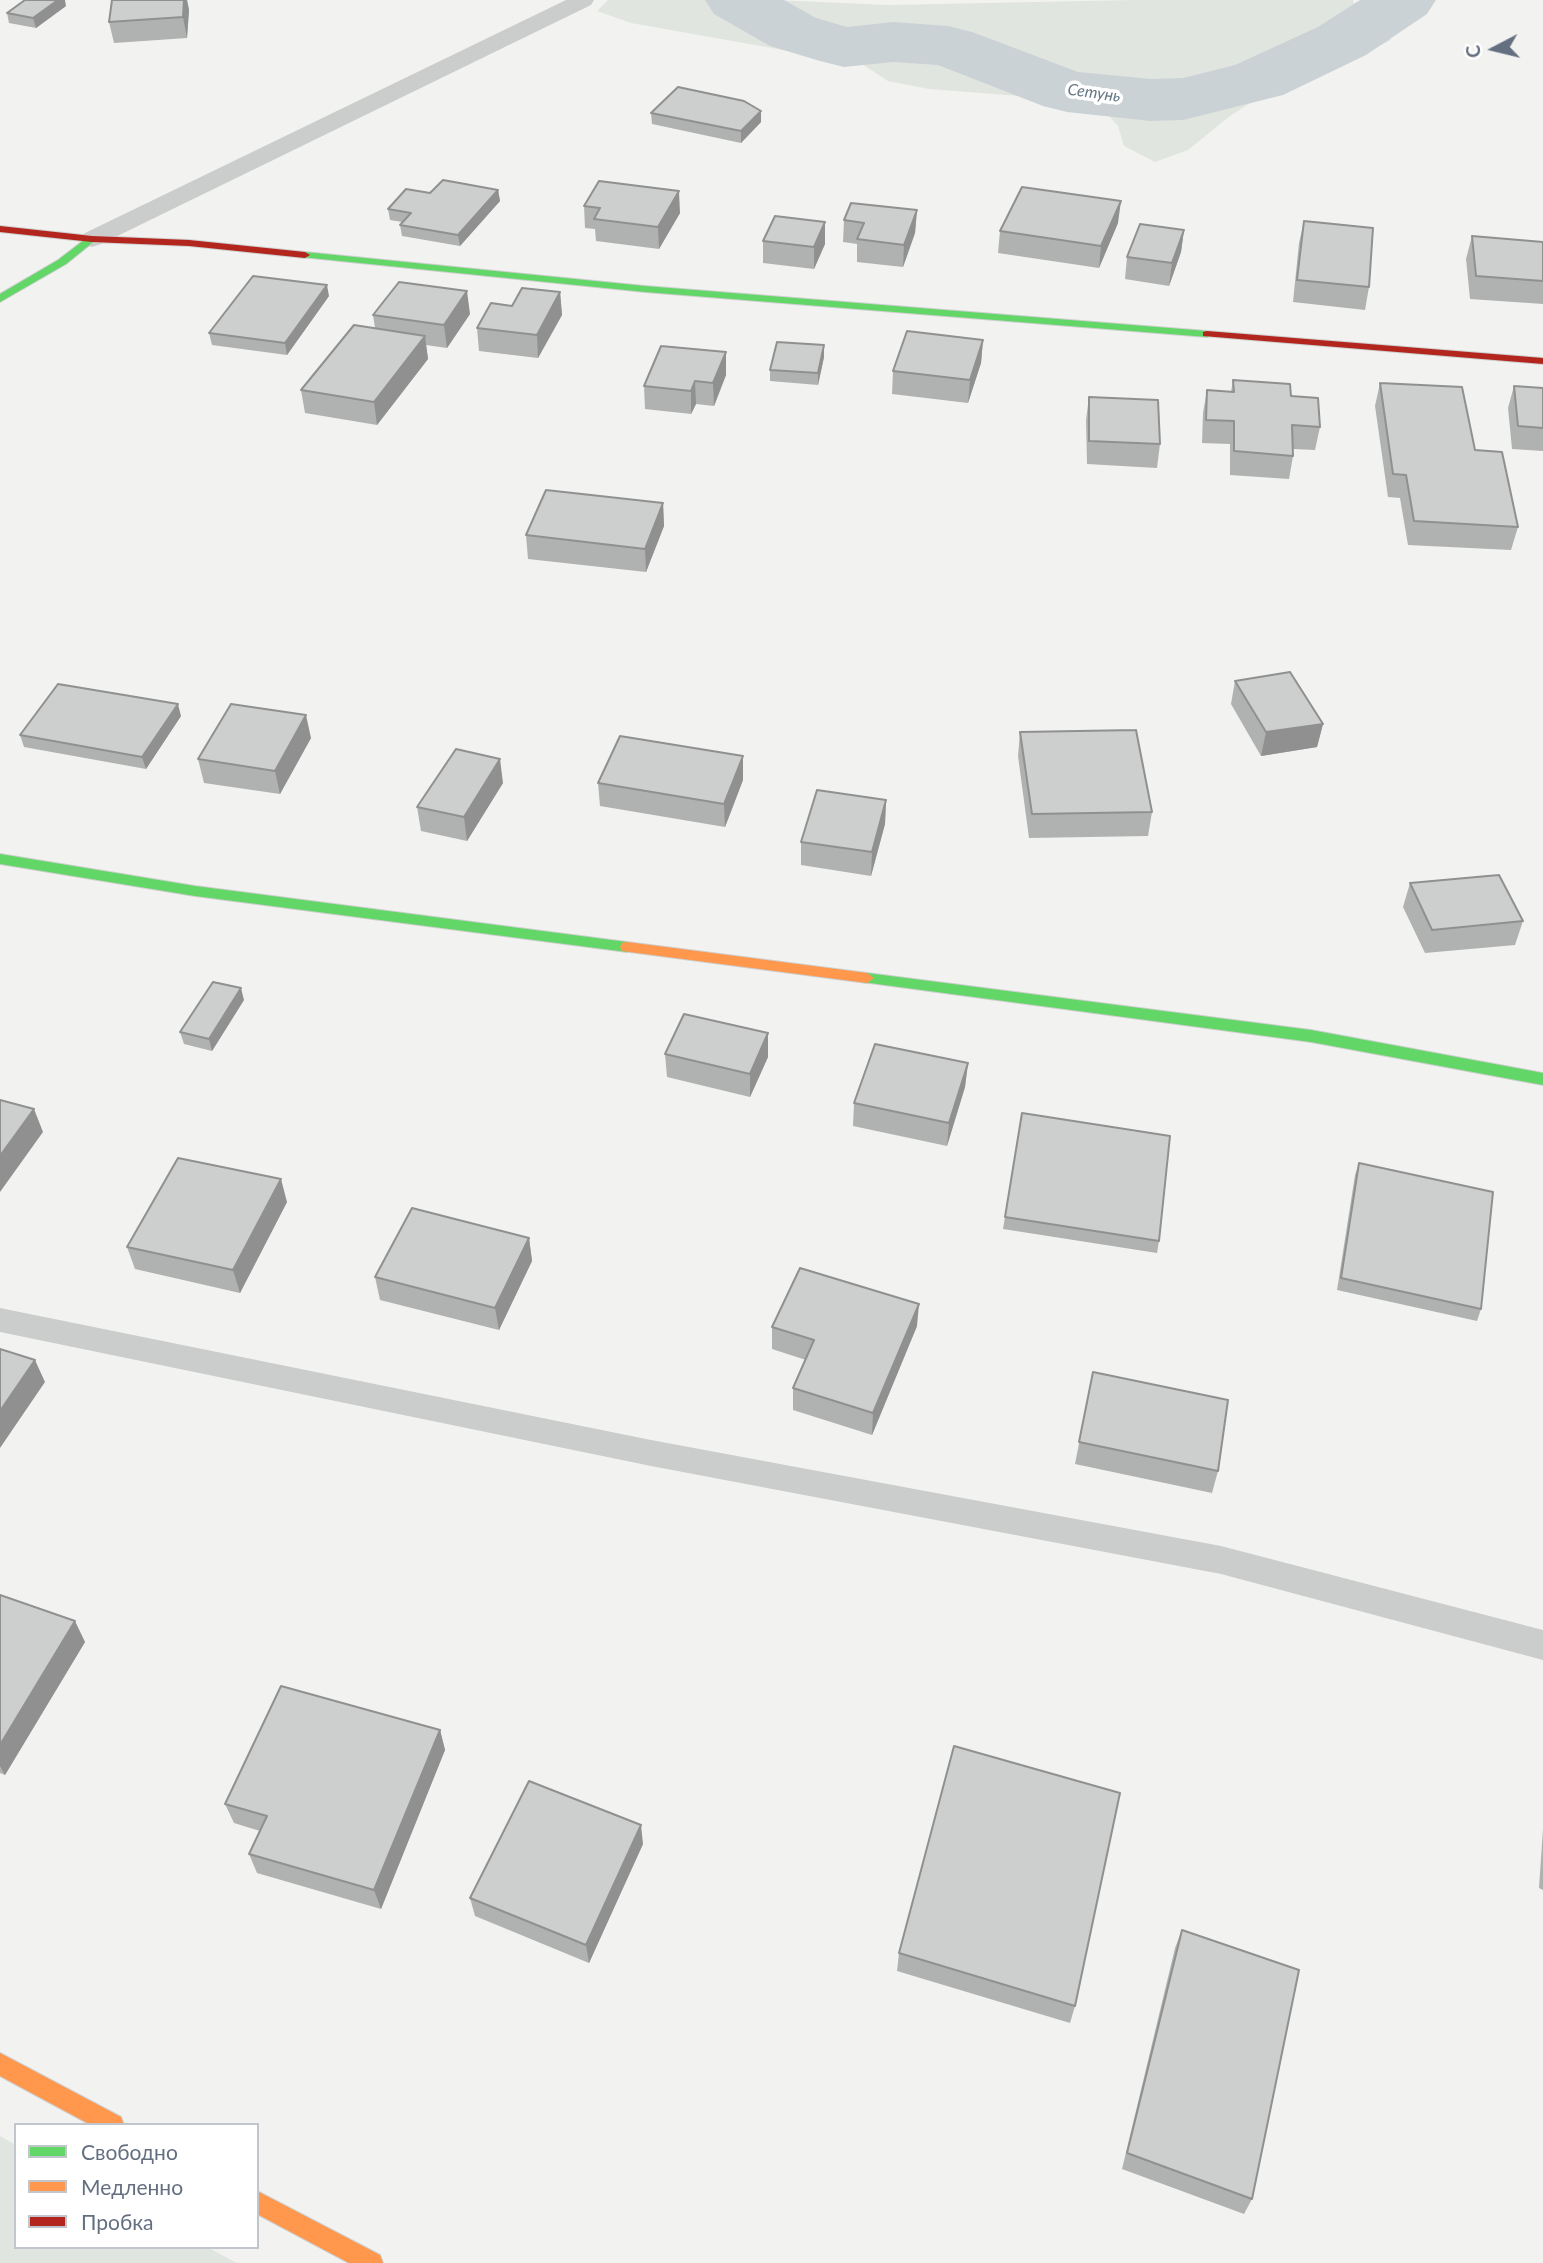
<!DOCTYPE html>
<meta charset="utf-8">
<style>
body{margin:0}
#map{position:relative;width:1543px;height:2263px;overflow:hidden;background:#f2f3f1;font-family:Lato,sans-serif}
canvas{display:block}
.legend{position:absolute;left:14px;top:2123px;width:245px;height:126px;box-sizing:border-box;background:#fff;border:2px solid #c1c5cc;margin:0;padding:9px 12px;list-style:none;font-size:21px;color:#646f80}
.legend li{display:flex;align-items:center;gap:14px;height:35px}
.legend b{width:35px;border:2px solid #c1c5cc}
.north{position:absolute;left:1459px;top:14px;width:70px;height:70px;-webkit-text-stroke:5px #fff;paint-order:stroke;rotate:263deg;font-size:19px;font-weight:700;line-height:28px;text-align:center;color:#646f80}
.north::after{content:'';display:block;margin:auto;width:24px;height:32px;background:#646f80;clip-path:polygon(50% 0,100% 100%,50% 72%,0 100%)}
</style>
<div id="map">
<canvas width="1543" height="2263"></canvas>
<ul class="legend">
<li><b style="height:9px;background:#63d668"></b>Свободно</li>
<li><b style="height:9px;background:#ff974d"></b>Медленно</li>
<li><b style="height:9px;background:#b3261e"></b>Пробка</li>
</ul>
<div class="north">С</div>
</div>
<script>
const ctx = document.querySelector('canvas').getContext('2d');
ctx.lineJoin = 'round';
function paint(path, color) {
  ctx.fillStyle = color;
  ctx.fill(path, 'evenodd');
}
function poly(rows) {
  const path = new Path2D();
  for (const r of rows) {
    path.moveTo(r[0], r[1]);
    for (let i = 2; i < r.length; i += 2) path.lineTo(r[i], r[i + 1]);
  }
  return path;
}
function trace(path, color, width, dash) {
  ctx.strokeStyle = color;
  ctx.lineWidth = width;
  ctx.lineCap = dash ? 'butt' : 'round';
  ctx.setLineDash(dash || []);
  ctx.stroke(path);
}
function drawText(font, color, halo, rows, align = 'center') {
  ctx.font = font + ' Lato,sans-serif';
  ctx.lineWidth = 7;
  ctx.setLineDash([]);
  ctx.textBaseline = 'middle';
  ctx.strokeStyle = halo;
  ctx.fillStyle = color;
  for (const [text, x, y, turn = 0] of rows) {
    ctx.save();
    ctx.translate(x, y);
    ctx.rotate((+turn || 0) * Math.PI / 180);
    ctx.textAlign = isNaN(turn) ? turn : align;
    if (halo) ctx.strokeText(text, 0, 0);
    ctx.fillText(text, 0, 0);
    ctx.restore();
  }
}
const green = poly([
 [608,0,775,0,888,5,1132,0,1353,0,1355,8,1385,22,1391,40,1340,66,1275,87,1230,116,1188,150,1155,162,1124,146,1118,126,1100,106,1058,99,929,89,888,81,862,64,631,23,597,11],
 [0,2136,16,2145,16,2247,207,2247,237,2263,0,2263]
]);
const river = poly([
 [705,0,784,0,816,18,847,27,893,22,948,26,972,32,1078,72,1151,79,1183,78,1235,65,1318,27,1360,0,1436,0,1427,14,1366,55,1283,95,1183,120,1151,121,1067,112,1043,106,938,65,893,62,844,67,820,61,770,46,714,14,705,0]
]);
const lane = poly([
 [0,1308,651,1440,1221,1546,1543,1630,1543,1660,1221,1574,651,1466,0,1332,0,1308]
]);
const street = poly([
 [566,0,594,0,591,5,101,244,92,247,83,244,79,239,83,234,566,0]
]);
const fast = poly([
 [88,237,97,239,66,264,0,302,0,294,58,260,88,237],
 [305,252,645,286,1207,331,1212,334,1207,337,645,292,301,257,300,255,305,252],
 [0,854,195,886,627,942,634,947,627,952,195,896,0,864,0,854],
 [867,973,1311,1030,1543,1073,1543,1085,1311,1042,862,982,860,978,867,973]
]);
const slow = poly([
 [627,942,867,973,874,978,867,983,622,951,620,947,622,943,627,942],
 [0,2053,121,2117,124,2125,91,2125,0,2076,0,2053],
 [257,2191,380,2255,383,2263,349,2263,257,2214,257,2191]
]);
const jam = poly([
 [0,226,92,236,189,240,305,252,310,255,305,258,189,246,92,242,0,232,0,226],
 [1207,331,1543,358,1543,364,1203,336,1203,332,1207,331]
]);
const wall = poly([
 [112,0,187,0,189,10,187,38,114,43,109,22],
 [66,6,36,28,9,23,7,13],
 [761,111,761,122,741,143,652,124,651,113],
 [498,190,500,201,460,246,402,236,400,225,402,222,390,220,388,209,430,193],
 [584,206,680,213,659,249,596,241,595,229,585,228],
 [917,210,915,233,903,267,857,262,857,244,843,242,844,220],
 [1304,221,1369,287,1365,310,1293,302,1299,243],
 [825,222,825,244,814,269,763,263,763,241],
 [1118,223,1099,268,998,253,1000,231],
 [1184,230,1181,252,1169,286,1125,279,1127,257],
 [1472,236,1543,242,1543,304,1470,299,1466,259],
 [560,292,562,315,538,358,479,351,477,328,512,306],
 [329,296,287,355,212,345,209,333],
 [470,314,447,348,426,345,428,359,377,425,305,413,301,390,375,328,373,315],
 [983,340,981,363,968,403,892,394,893,371],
 [726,352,726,375,714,406,696,404,691,414,645,409,644,386],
 [824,357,818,385,770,381,770,370],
 [1233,380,1291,396,1320,427,1315,450,1293,449,1293,456,1289,479,1230,475,1230,444,1202,443,1203,413,1207,390,1231,392],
 [1380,383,1518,527,1511,550,1408,545,1400,498,1388,497,1375,406],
 [1514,386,1543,388,1543,451,1512,449,1508,408],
 [1089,397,1160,444,1157,468,1087,464,1086,420],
 [663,503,664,526,646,572,528,559,526,535],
 [1235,681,1323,724,1317,747,1261,756,1231,704],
 [181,716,146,769,24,747,20,735],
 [1020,732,1152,812,1148,836,1029,838,1018,756],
 [311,738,280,794,204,783,198,759],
 [743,756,743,780,725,827,600,806,598,783],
 [503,783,467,841,421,831,417,807],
 [886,800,885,824,871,876,801,865,801,842],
 [1410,883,1523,921,1515,945,1425,953,1403,907],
 [244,1000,212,1051,184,1044,180,1032],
 [665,1054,768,1057,750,1097,667,1077],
 [968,1063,965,1087,947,1146,853,1126,854,1103],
 [1359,1163,1481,1309,1477,1321,1337,1290,1355,1175],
 [287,1202,240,1293,135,1269,127,1247],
 [1005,1217,1159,1241,1157,1253,1003,1229],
 [529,1238,532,1261,499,1330,380,1300,375,1277],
 [917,1326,872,1435,793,1410,793,1388,806,1360,772,1349,772,1327],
 [1093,1372,1218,1471,1212,1493,1075,1464],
 [0,1595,85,1642,5,1775,0,1773],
 [440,1730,445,1750,381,1909,257,1873,249,1854,260,1831,234,1823,225,1804],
 [1543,1829,1543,1890,1539,1888],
 [643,1844,589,1963,475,1916,470,1898],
 [1182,1930,1252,2199,1244,2214,1122,2169,1175,1948],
 [899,1953,1075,2006,1070,2023,897,1971]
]);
const shadedWall = poly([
 [58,0,65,0,66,6,36,28,33,18],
 [184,0,187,0,189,10,187,38,183,17],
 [761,111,761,122,741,143,741,131],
 [498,190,500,201,460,246,458,235],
 [679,191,680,213,659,249,658,227],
 [1121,201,1118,223,1099,268,1101,246],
 [917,210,915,233,903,267,904,245],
 [825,222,825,244,814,269,814,247],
 [1184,230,1181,252,1169,286,1172,263],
 [327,285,329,296,287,355,285,343],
 [467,291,470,314,447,348,444,325],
 [560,292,562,315,538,358,537,335],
 [425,336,428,359,377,425,374,402],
 [983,340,981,363,968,403,970,380],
 [824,345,824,357,818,385,818,373],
 [726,352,726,375,714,406,713,383],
 [695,381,696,404,691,414,691,391],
 [663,503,664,526,646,572,645,549],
 [178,704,181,716,146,769,142,757],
 [306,715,311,738,280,794,275,771],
 [1323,724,1317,747,1261,756,1266,732],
 [743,756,743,780,725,827,724,804],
 [500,759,503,783,467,841,464,817],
 [886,800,885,824,871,876,872,852],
 [241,988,244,1000,212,1051,209,1039],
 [768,1033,768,1057,750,1097,750,1074],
 [968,1063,965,1087,947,1146,949,1123],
 [34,1109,43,1132,0,1192,0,1156],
 [281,1179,287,1202,240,1293,233,1270],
 [529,1238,532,1261,499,1330,495,1308],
 [919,1304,917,1326,872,1435,873,1413],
 [35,1360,45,1382,0,1448,0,1411],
 [75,1621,85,1642,5,1775,0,1766,0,1745],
 [440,1730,445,1750,381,1909,374,1890],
 [641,1825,643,1844,589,1963,586,1945]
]);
const building = poly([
 [25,0,58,0,33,18,7,13,25,0],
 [112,0,184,0,183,17,109,22,112,0],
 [678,87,744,101,761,111,741,131,651,113,678,87],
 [443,180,498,190,458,235,400,225,411,213,388,209,406,189,430,193,443,180],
 [599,181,679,191,658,227,594,219,600,208,584,206,599,181],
 [1022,187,1121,201,1101,246,1000,231,1022,187],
 [851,203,917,210,904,245,857,239,864,223,844,220,851,203],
 [775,216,825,222,814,247,763,241,775,216],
 [1304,221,1373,228,1369,287,1297,280,1304,221],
 [1140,224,1184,230,1172,263,1127,257,1140,224],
 [1472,236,1543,242,1543,281,1476,276,1472,236],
 [253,276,327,285,285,343,209,333,253,276],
 [399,282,467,291,444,325,373,315,399,282],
 [522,288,560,292,537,335,477,328,491,303,512,306,522,288],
 [354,325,425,336,374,402,301,390,354,325],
 [907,331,983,340,970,380,893,371,907,331],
 [777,342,824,345,818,373,770,370,777,342],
 [661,346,726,352,713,383,695,381,691,391,644,386,661,346],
 [1233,380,1290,384,1291,396,1318,398,1320,427,1292,425,1293,456,1234,451,1234,421,1206,420,1207,390,1234,392,1233,380],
 [1380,383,1462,387,1475,450,1502,452,1518,527,1414,521,1406,475,1393,474,1380,383],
 [1514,386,1543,388,1543,428,1518,426,1514,386],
 [1089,397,1158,400,1160,444,1089,441,1089,397],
 [546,490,663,503,645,549,526,535,546,490],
 [1290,672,1323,724,1266,732,1235,681,1290,672],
 [58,684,178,704,142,757,20,735,58,684],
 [231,704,306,715,275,771,198,759,231,704],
 [1136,730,1152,812,1032,814,1020,732,1136,730],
 [620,736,743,756,724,804,598,783,620,736],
 [456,749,500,759,464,817,417,807,456,749],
 [817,790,886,800,872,852,801,842,817,790],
 [1499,875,1523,921,1432,930,1410,883,1499,875],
 [213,982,241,988,209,1039,180,1032,213,982],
 [684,1014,768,1033,750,1074,665,1054,684,1014],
 [875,1044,968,1063,949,1123,854,1103,875,1044],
 [0,1100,34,1109,0,1156,0,1100],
 [1022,1113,1170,1136,1159,1241,1005,1217,1022,1113],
 [178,1158,281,1179,233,1270,127,1247,178,1158],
 [1359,1163,1493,1192,1481,1309,1341,1278,1359,1163],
 [412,1208,529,1238,495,1308,375,1277,412,1208],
 [800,1268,919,1304,873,1413,793,1388,814,1340,772,1327,800,1268],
 [0,1349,35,1360,0,1411,0,1349],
 [1093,1372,1228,1400,1218,1471,1079,1442,1093,1372],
 [0,1595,75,1621,0,1745,0,1595],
 [281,1686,440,1730,374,1890,249,1854,267,1816,225,1804,281,1686],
 [954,1746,1120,1793,1075,2006,899,1953,954,1746],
 [529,1781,641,1825,586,1945,470,1898,529,1781],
 [1182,1930,1299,1970,1252,2199,1127,2153,1182,1930]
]);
const farWaternames = [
 ["Сетунь",1094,93,8]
];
paint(green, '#e1e5df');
paint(river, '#cbd2d6');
trace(fast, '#cecfcf', 2);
trace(slow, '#cecfcf', 2);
trace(jam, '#cecfcf', 2);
paint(lane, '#cbcccc');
paint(street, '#cbcccc');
paint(fast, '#63d668');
paint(slow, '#ff974d');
paint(jam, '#b3261e');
paint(wall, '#b0b1b1');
paint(shadedWall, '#909090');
paint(building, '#cdcece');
trace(building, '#909090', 2);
drawText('italic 16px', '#647785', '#fff', farWaternames);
</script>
